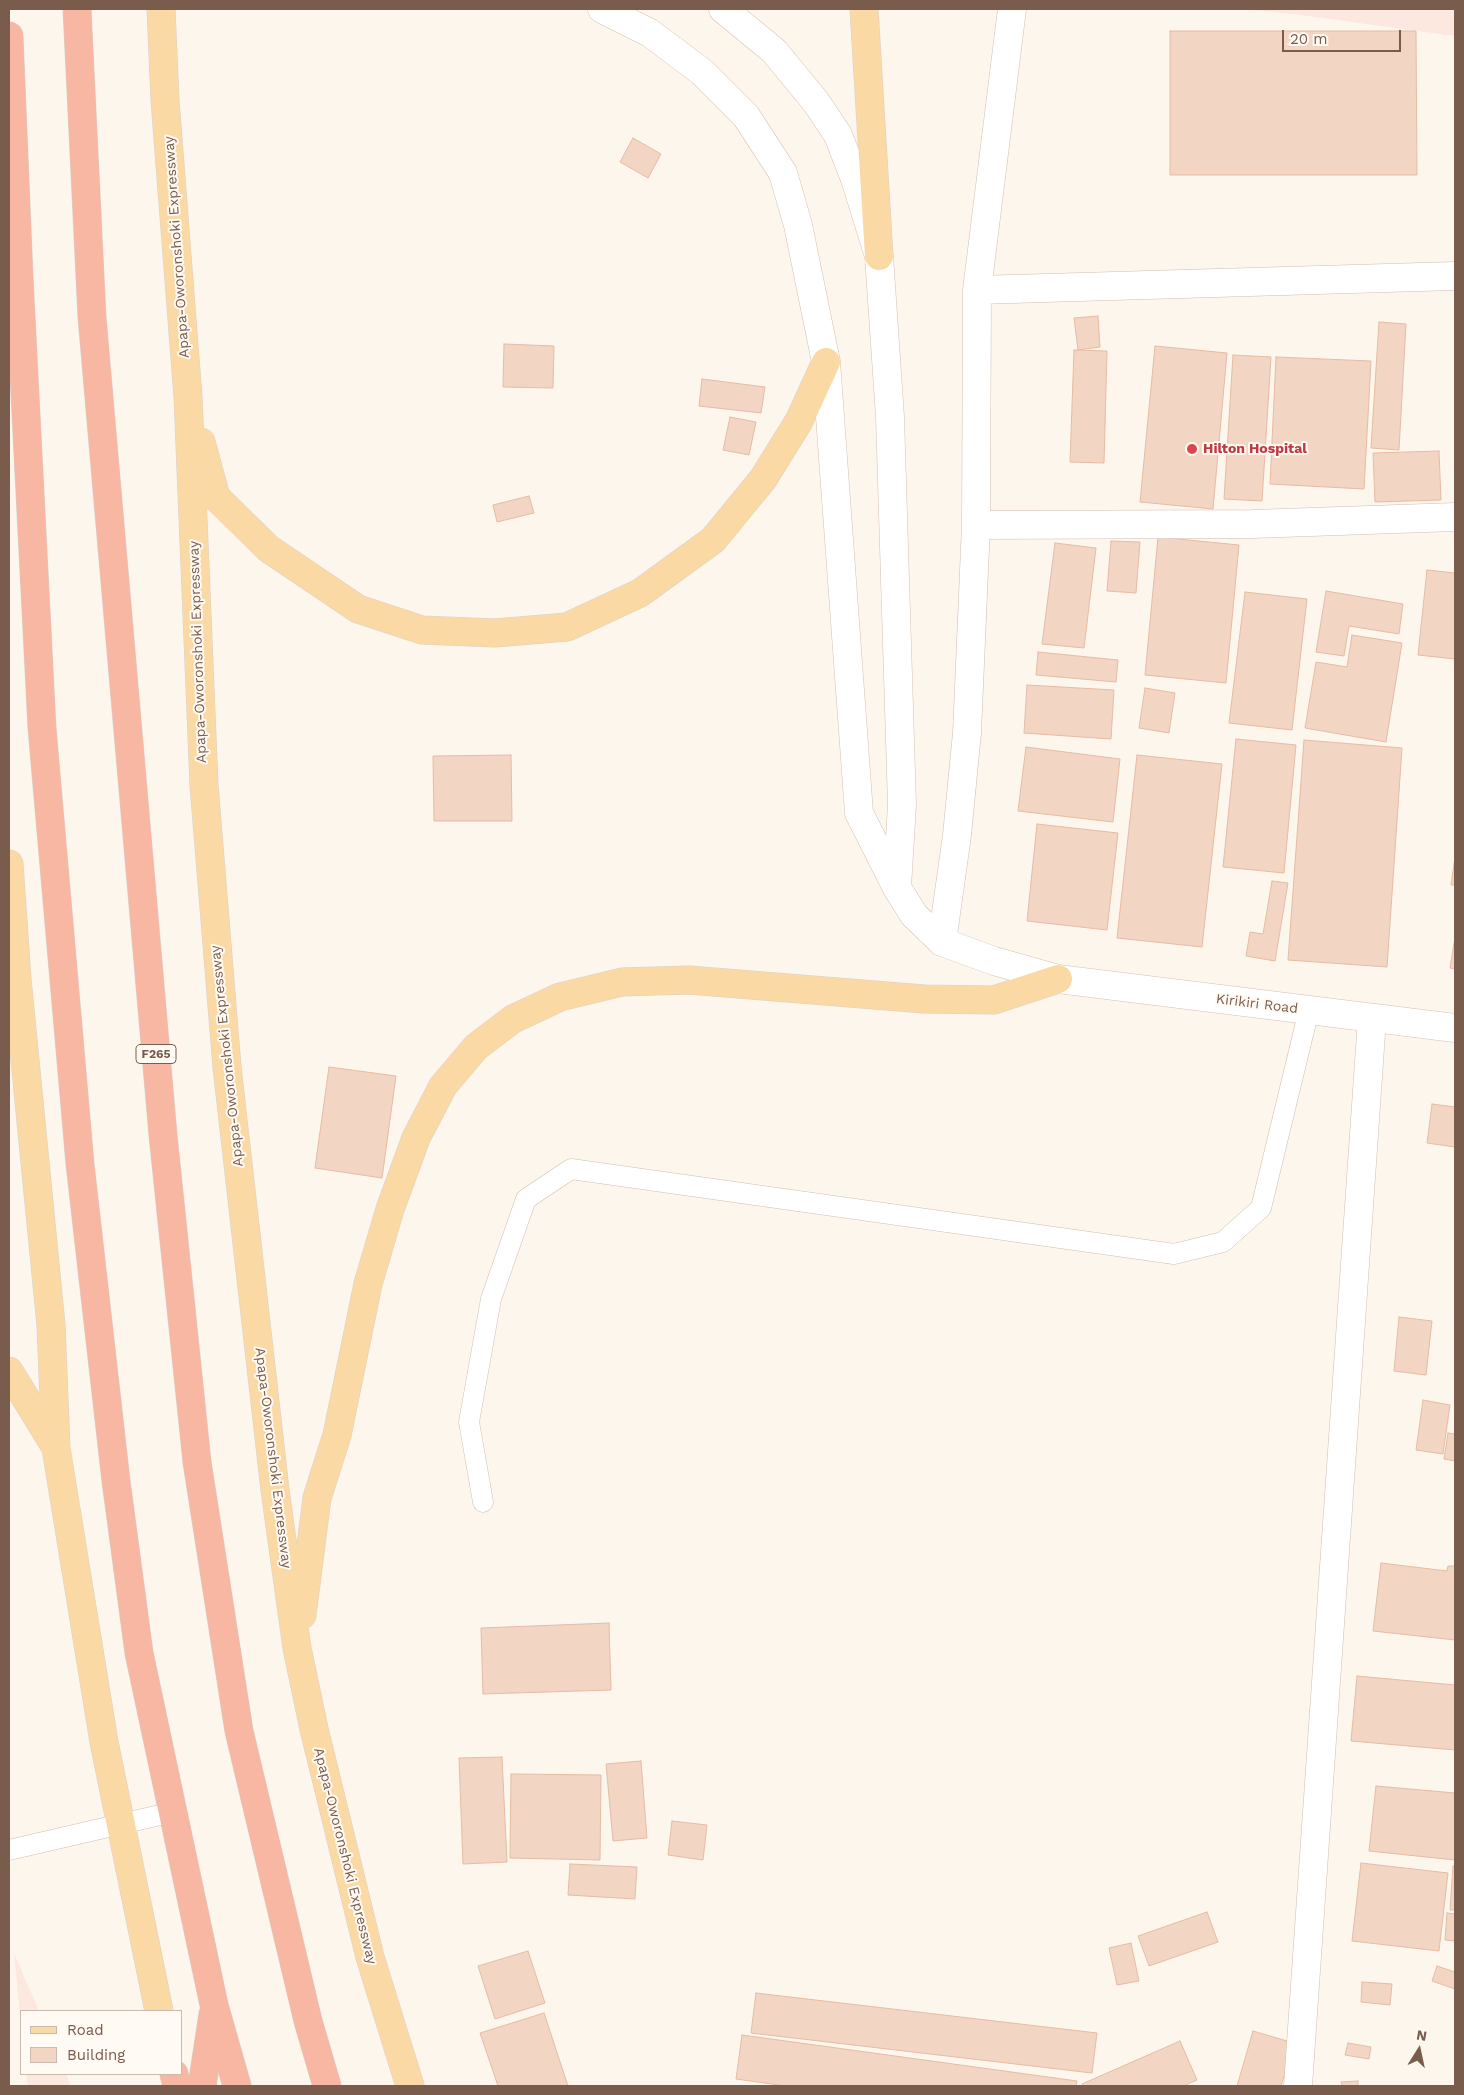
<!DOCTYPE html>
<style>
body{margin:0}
#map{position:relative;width:1464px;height:2095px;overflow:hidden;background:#fdf6ec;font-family:"Work Sans",sans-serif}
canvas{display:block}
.frame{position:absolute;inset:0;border:10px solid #7a5c4d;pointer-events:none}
.legend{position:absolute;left:20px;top:2010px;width:162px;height:65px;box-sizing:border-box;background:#fffaf3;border:1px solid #cabbb1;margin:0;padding:6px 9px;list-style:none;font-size:15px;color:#7a5c4d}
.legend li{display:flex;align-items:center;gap:10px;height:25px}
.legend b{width:25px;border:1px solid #cabbb1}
.north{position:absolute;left:1394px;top:2025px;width:50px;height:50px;-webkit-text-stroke:4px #fffaf3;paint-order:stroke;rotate:10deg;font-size:14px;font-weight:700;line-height:20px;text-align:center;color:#7a5c4d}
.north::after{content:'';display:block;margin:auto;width:18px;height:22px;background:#7a5c4d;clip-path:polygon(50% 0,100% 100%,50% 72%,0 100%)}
.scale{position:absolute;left:1282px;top:30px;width:119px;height:22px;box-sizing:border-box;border:2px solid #7a5c4d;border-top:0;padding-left:6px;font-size:15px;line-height:18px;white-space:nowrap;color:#7a5c4d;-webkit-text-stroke:4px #fffaf3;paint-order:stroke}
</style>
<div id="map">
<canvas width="1464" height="2095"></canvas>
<div class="frame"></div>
<ul class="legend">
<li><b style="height:6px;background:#fbd9a5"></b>Road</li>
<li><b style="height:14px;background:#f3d5c3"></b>Building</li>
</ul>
<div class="north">N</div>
<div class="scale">20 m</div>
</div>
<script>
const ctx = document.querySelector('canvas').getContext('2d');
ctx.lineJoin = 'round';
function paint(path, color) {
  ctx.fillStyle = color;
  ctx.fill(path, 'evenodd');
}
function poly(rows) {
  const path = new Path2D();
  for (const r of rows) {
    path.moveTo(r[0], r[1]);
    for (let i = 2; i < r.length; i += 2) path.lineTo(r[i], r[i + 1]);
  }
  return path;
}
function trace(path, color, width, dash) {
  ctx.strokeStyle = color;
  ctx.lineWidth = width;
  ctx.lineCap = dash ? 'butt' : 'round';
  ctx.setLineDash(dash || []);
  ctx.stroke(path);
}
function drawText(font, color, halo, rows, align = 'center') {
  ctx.font = font + ' "Work Sans",sans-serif';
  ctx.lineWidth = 4;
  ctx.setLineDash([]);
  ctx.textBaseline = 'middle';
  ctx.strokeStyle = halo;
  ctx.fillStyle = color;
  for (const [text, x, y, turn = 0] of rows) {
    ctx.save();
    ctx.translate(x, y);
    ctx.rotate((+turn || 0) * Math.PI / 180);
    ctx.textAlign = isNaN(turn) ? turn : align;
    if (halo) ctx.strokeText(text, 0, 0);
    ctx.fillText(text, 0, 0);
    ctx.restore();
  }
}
const commercial = poly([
 [1241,9,1455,9,1455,36,1293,14],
 [14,1953,39,2011,21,2011,21,2025],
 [26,2074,66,2074,71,2086,28,2086]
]);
const building = poly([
 [1170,31,1416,31,1417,175,1170,175,1170,31],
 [633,138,661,154,648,178,620,162,633,138],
 [1098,316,1100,347,1078,350,1074,318,1098,316],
 [1379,322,1406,324,1399,450,1371,448,1379,322],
 [504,344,554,346,553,388,503,387,504,344],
 [1155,346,1227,353,1213,509,1140,502,1155,346],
 [1074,350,1107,351,1104,463,1070,462,1074,350],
 [1233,355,1271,357,1262,501,1224,499,1233,355],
 [1276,357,1371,361,1364,489,1270,484,1276,357],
 [702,379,765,387,761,413,699,406,702,379],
 [730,417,756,422,749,455,723,450,730,417],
 [1439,451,1441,500,1375,502,1373,453,1439,451],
 [529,496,534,513,497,522,493,505,529,496],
 [1158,537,1239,545,1226,683,1145,675,1158,537],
 [1111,541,1140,542,1136,593,1107,591,1111,541],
 [1055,543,1096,548,1084,648,1042,644,1055,543],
 [1427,570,1455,573,1455,659,1418,655,1427,570],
 [1326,591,1403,604,1399,634,1349,626,1344,656,1316,652,1326,591],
 [1245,592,1307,599,1292,730,1229,723,1245,592],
 [1352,635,1402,643,1386,742,1305,728,1316,662,1347,667,1352,635],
 [1038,652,1118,660,1116,682,1036,675,1038,652],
 [1027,685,1114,690,1111,739,1024,733,1027,685],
 [1145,688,1175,693,1169,733,1139,728,1145,688],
 [1236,739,1296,745,1284,873,1223,867,1236,739],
 [1304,740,1402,748,1387,967,1288,960,1304,740],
 [1026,747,1120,759,1113,822,1018,811,1026,747],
 [511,755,512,821,434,821,433,756,511,755],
 [1137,755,1222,764,1202,947,1117,938,1137,755],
 [1037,824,1118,833,1107,930,1027,921,1037,824],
 [1455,857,1455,885,1451,885,1455,857],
 [1272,881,1288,883,1275,961,1246,956,1250,932,1263,934,1272,881],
 [1455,937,1455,969,1450,968,1455,937],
 [329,1067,396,1076,382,1178,315,1168,329,1067],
 [1432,1104,1455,1107,1455,1147,1427,1143,1432,1104],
 [1399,1317,1432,1321,1426,1375,1394,1371,1399,1317],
 [1423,1400,1450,1405,1443,1454,1416,1450,1423,1400],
 [1448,1433,1455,1434,1455,1461,1444,1459,1448,1433],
 [1381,1563,1447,1571,1448,1566,1455,1566,1455,1640,1373,1631,1381,1563],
 [609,1623,611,1690,483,1694,481,1628,609,1623],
 [1357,1676,1455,1685,1455,1750,1351,1741,1357,1676],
 [502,1757,507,1862,463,1864,459,1758,502,1757],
 [641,1761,647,1838,613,1841,606,1764,641,1761],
 [511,1774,601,1775,600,1860,510,1858,511,1774],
 [1376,1786,1455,1793,1455,1860,1369,1851,1376,1786],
 [672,1821,707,1825,703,1860,668,1855,672,1821],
 [1361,1863,1448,1873,1439,1951,1352,1941,1361,1863],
 [570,1864,637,1867,635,1899,568,1895,570,1864],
 [1453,1866,1455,1866,1455,1910,1450,1910,1453,1866],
 [1207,1912,1218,1942,1149,1966,1138,1936,1207,1912],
 [1447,1913,1455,1914,1455,1941,1445,1940,1447,1913],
 [1131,1943,1139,1981,1117,1985,1109,1948,1131,1943],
 [528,1951,545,2003,495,2019,478,1966,528,1951],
 [1437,1966,1455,1972,1455,1989,1432,1981,1437,1966],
 [1362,1982,1392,1984,1390,2005,1361,2002,1362,1982],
 [756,1993,1097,2033,1092,2073,751,2033,756,1993],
 [544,2013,568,2086,498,2086,480,2033,544,2013],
 [1253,2031,1294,2043,1281,2086,1237,2086,1253,2031],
 [742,2035,1077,2081,1076,2086,786,2086,736,2079,742,2035],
 [1180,2041,1197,2080,1183,2086,1083,2086,1082,2084,1180,2041],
 [1348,2043,1371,2047,1369,2059,1345,2055,1348,2043],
 [1358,2081,1358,2086,1342,2086,1341,2082,1358,2081]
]);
const service = poly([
 [483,1502,469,1422,491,1299,526,1199,571,1169,1174,1254,1223,1242,1261,1208,1309,1010],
 [9,1850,173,1812]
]);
const minor = poly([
 [977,290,1455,276],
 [976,525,1253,524,1455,517],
 [942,942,957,835,967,733,976,525,977,290,1012,9],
 [1298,2086,1372,1019]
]);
const secondary = poly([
 [602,9,650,33,702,72,746,116,783,173,798,225,826,362,859,813,897,888,914,915,942,942,994,961,1058,979,1455,1028],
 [723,9,774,51,816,102,838,135,855,179,879,256,890,417,902,805,897,887]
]);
const primary = poly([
 [161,9,165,100,188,397,204,785,227,1067,275,1490,297,1648,314,1729,370,1957,410,2086],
 [864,9,879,256],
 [201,442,216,497,269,549,358,609,422,630,495,633,567,627,640,593,713,540,763,479,799,421,826,362],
 [9,864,17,979,51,1325,56,1448,104,1742,159,2011],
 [9,1371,55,1446],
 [302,1615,317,1498,337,1435,368,1284,390,1209,416,1138,443,1086,476,1047,513,1019,560,997,622,982,689,980,924,999,994,1000,1058,979]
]);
const motorway = poly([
 [77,9,92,317,163,1135,197,1462,239,1731,308,2021,327,2086],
 [9,36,19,277,42,728,80,1164,116,1481,139,1653,214,2005,237,2086],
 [174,2074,177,2086],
 [202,2086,213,2014]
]);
const markers = [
 [1192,449,6,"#e0444e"]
];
const shields = [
 [156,1054,40]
];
const shieldNames = [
 ["F265",156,1054]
];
const streetNames = [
 ["Apapa-Oworonshoki Expressway",177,247,-94],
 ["Apapa-Oworonshoki Expressway",198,652,-92],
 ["Kirikiri Road",1257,1004,7],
 ["Apapa-Oworonshoki Expressway",227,1056,-96],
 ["Apapa-Oworonshoki Expressway",273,1458,83],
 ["Apapa-Oworonshoki Expressway",345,1856,76]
];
const healthNames = [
 ["Hilton Hospital",1203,449]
];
paint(commercial, '#fde8e0');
paint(building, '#f3d5c3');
trace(building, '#e6bba3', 1);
trace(service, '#d1beb0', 21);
trace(minor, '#d1beb0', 29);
trace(secondary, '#d6c0b0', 29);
trace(primary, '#dad1cd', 29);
trace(motorway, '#dad1cd', 29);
trace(service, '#fff', 20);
trace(minor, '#fff', 28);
trace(secondary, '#fff', 28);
trace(primary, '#fbd9a5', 28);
trace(motorway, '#f7b7a3', 28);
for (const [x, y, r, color] of markers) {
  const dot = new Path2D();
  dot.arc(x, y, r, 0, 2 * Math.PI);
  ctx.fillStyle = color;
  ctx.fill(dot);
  trace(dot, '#fffaf3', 2);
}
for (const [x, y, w] of shields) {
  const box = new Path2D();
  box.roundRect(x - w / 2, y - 9.5, w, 19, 4);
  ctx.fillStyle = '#fffaf3';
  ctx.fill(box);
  trace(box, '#7a5c4d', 1);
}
drawText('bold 12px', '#7a5c4d', null, shieldNames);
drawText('14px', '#7a5c4d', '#fffaf3', streetNames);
drawText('bold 14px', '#be3a42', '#fffaf3', healthNames, 'left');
</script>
